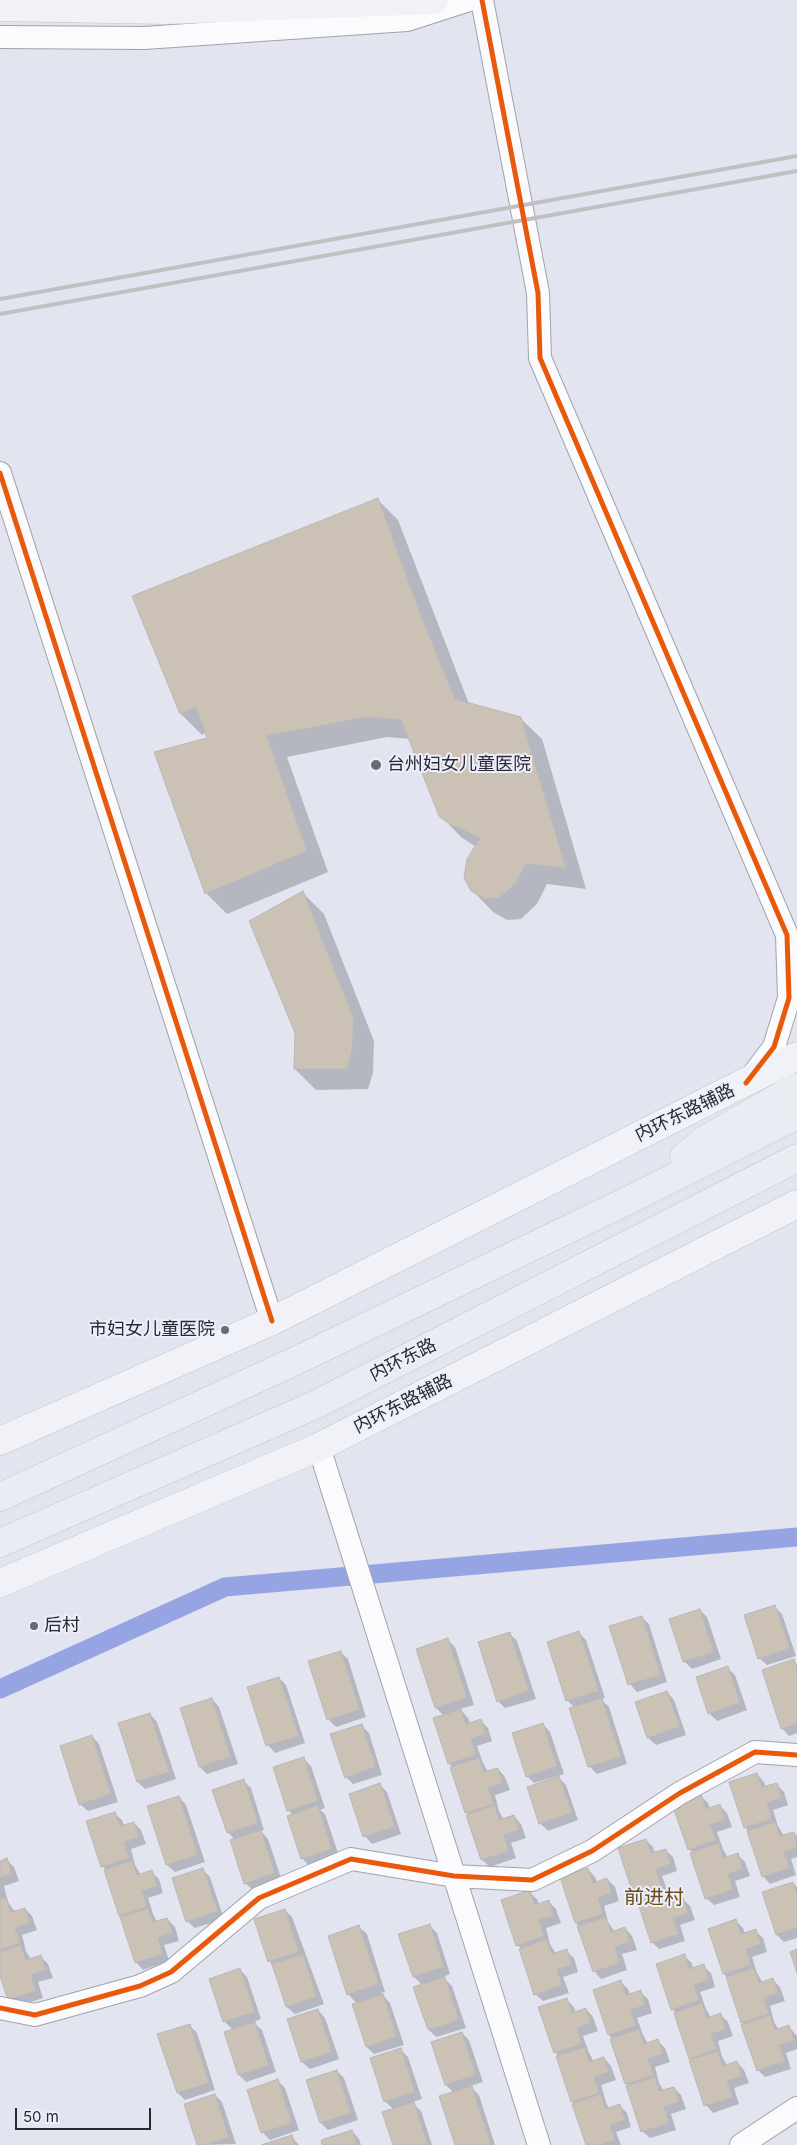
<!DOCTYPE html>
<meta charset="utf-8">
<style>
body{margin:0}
#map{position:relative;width:797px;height:2145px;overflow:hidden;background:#e2e4f0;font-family:Inter,sans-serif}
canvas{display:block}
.scale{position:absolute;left:15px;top:2108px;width:136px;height:22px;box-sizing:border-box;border:2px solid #282a32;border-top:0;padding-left:6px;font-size:15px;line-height:18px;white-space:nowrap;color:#282a32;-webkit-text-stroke:4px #eceffb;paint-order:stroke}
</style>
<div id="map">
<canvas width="797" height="2145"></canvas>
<div class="scale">50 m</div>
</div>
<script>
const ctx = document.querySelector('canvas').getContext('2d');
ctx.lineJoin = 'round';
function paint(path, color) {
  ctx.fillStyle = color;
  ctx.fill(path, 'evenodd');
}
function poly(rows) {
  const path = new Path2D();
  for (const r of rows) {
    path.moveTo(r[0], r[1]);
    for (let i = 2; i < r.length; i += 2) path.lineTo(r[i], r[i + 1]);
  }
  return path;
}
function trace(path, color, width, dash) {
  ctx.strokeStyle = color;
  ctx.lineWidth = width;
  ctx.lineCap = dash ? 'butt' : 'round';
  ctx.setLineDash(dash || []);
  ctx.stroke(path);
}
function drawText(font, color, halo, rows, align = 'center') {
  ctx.font = font + ' Inter,"Noto Sans SC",sans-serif';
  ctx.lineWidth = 4;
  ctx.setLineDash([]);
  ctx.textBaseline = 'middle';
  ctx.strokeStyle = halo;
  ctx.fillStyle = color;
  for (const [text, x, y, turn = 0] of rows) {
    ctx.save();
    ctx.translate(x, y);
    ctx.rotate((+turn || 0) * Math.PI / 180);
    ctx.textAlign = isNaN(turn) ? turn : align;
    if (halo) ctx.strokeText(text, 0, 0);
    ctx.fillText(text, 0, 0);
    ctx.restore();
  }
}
const shadow = poly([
 [377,499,398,520,469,704,520,718,542,739,586,889,547,884,537,904,521,919,507,920,493,912,472,890,476,847,461,837,440,815,410,739,387,737,287,757,328,872,227,914,206,893,209,739,207,732,202,735,181,714,133,597],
 [303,893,324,914,374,1041,373,1073,368,1089,316,1090,295,1069],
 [775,1607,782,1614,796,1656,767,1665,759,1658],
 [700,1610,707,1617,721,1659,692,1669,684,1661],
 [641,1617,649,1624,667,1682,637,1692,630,1684],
 [579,1633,586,1640,605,1698,601,1699,609,1707,627,1764,597,1774,590,1767,571,1709,575,1708,567,1700],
 [510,1634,517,1641,536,1699,505,1708,498,1701],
 [448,1640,455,1647,474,1705,460,1709,468,1718,470,1723,480,1720,488,1728,492,1741,477,1746,483,1763,488,1772,498,1769,505,1777,510,1790,495,1795,499,1811,504,1820,514,1816,521,1824,526,1838,511,1843,516,1858,490,1867,482,1860,453,1768,449,1763,444,1716,436,1708],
 [340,1652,348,1659,366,1717,336,1727,328,1719],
 [793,1661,797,1664,797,1733,789,1736,782,1728],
 [727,1668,735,1675,747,1710,717,1721,709,1713],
 [279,1678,286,1685,305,1743,275,1753,268,1745],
 [667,1692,674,1700,686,1735,656,1745,648,1738,636,1703],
 [212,1699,219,1707,238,1764,207,1774,200,1767,181,1709],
 [150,1714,157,1722,176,1779,145,1789,138,1782,119,1724],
 [543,1724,550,1732,564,1774,534,1783,527,1776],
 [361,1725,369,1733,382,1775,353,1784,346,1777],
 [92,1736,99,1744,118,1802,88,1811,80,1804],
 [304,1759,311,1766,325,1808,320,1810,325,1814,339,1856,309,1866,302,1858,293,1815,288,1810],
 [757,1774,764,1782,766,1787,776,1784,784,1792,788,1805,773,1810,778,1826,784,1836,794,1833,797,1836,797,1857,791,1859,796,1875,770,1884,763,1876,749,1832,745,1827],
 [557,1776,566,1785,578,1820,548,1831,540,1823],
 [243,1781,251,1788,264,1830,261,1831,268,1839,282,1881,253,1890,245,1883,235,1840,228,1832],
 [380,1785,387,1792,401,1834,372,1844,365,1836],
 [701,1796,708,1803,710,1809,720,1806,727,1813,732,1827,717,1832,723,1849,728,1858,738,1855,745,1862,750,1876,735,1881,740,1897,714,1905,706,1898,693,1853,689,1849],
 [179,1797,186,1805,205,1862,175,1872,167,1865,149,1807],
 [114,1813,122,1820,124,1826,134,1823,141,1830,146,1844,131,1849,135,1865,141,1875,151,1872,159,1879,163,1893,148,1898,153,1914,157,1922,167,1919,175,1927,179,1941,164,1945,169,1961,143,1970,136,1962,107,1870,102,1866],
 [646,1840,653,1847,655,1853,665,1850,673,1857,677,1871,662,1876,668,1893,673,1902,683,1899,690,1906,695,1920,680,1925,685,1941,659,1949,652,1942,638,1897,634,1893],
 [7,1860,14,1867,19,1881,4,1886,8,1902,15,1912,25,1909,32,1916,37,1930,22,1935,26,1951,31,1960,40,1956,48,1964,53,1978,38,1982,43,1998,16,2007,9,2000,0,1972,0,1862],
 [588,1869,595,1877,597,1883,607,1879,615,1887,619,1901,604,1906,608,1922,615,1932,625,1928,632,1936,637,1950,622,1954,627,1970,601,1979,594,1971,580,1927,576,1923],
 [203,1870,210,1877,224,1919,195,1928,187,1921],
 [793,1883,797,1887,797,1938,784,1942,777,1935,763,1893],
 [529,1892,537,1899,539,1905,549,1902,556,1909,561,1923,546,1928,550,1944,556,1954,566,1951,574,1958,578,1972,563,1977,569,1993,543,2001,535,1994,522,1949,517,1945],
 [285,1910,292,1917,324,2004,295,2014,287,2007,255,1920],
 [736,1921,743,1928,745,1934,755,1931,763,1938,767,1952,752,1957,757,1973,763,1983,773,1980,780,1987,785,2001,770,2006,774,2022,779,2030,789,2027,797,2036,797,2049,786,2053,791,2069,765,2077,758,2070,728,1978,724,1974],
 [429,1925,437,1933,450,1974,443,1977,452,1986,466,2028,436,2037,429,2030,415,1988,422,1985,414,1977],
 [359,1927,367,1934,385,1992,381,1993,390,2003,404,2045,374,2054,367,2047,353,2005,357,2004,348,1994],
 [684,1956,692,1963,693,1969,703,1966,711,1973,715,1987,700,1992,706,2009,711,2018,721,2015,728,2022,733,2036,718,2041,722,2057,727,2065,737,2062,744,2070,749,2083,734,2088,739,2104,713,2113,706,2105,676,2013,672,2009],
 [240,1970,247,1977,261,2019,253,2022,262,2030,276,2072,246,2082,239,2075,233,2030,224,2021],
 [621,1982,628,1989,630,1995,640,1992,648,1999,652,2013,637,2018,643,2035,648,2044,658,2041,665,2048,670,2062,655,2067,659,2083,664,2091,674,2088,681,2095,686,2109,671,2114,676,2130,650,2138,642,2131,613,2039,609,2035],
 [566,1999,574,2007,576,2013,586,2009,593,2017,598,2031,583,2036,589,2053,594,2062,604,2058,611,2066,616,2080,601,2085,606,2102,609,2109,620,2106,627,2113,631,2127,616,2132,621,2145,587,2145,559,2057,555,2052],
 [318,2010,325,2018,339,2059,310,2069,302,2062],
 [189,2025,197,2033,215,2090,185,2100,178,2093],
 [462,2033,469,2040,483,2082,470,2086,479,2095,495,2145,457,2145,454,2093,446,2085],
 [401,2050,408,2057,422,2099,412,2102,421,2111,432,2145,395,2145,394,2110,385,2101],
 [337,2071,344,2078,358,2120,328,2130,321,2123],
 [278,2081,285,2088,299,2130,270,2140,262,2132],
 [215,2095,222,2102,236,2144,198,2145],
 [352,2131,359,2139,361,2145,324,2145],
 [291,2136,299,2145,265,2145]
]);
const canal = poly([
 [0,1689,225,1587,797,1537]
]);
const building = poly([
 [378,498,422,618,455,699,521,717,566,868,526,864,516,883,499,898,485,899,471,891,464,878,467,859,480,838,448,823,439,816,401,720,366,717,267,736,307,851,205,894,154,752,207,738,196,707,180,714,132,596,378,498],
 [303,891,354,1019,352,1051,347,1069,294,1069,295,1033,249,921,303,891],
 [775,1605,790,1648,758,1659,744,1615,775,1605],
 [700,1609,714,1652,683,1662,669,1619,700,1609],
 [642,1616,661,1675,628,1685,609,1626,642,1616],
 [579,1631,599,1691,566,1701,547,1642,579,1631],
 [510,1632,529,1691,497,1702,478,1642,510,1632],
 [448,1638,467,1698,435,1708,416,1649,448,1638],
 [341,1651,360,1710,327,1720,308,1661,341,1651],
 [794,1659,797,1669,797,1724,781,1729,762,1670,794,1659],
 [728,1666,740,1703,708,1714,696,1677,728,1666],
 [279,1677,299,1736,266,1746,247,1687,279,1677],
 [667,1691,680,1727,647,1738,635,1702,667,1691],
 [212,1698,231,1757,199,1767,180,1708,212,1698],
 [602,1698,621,1757,588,1767,569,1708,602,1698],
 [461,1709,466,1724,481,1719,486,1734,471,1739,476,1755,448,1764,433,1718,461,1709],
 [150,1713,169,1772,137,1782,118,1723,150,1713],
 [543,1723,557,1766,526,1777,512,1733,543,1723],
 [362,1724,376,1767,345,1778,330,1734,362,1724],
 [92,1735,111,1794,79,1805,60,1746,92,1735],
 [304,1757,318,1801,287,1811,273,1767,304,1757],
 [479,1758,484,1772,498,1768,503,1783,488,1788,494,1804,465,1813,450,1767,479,1758],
 [757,1773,762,1787,777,1783,782,1798,767,1803,772,1819,744,1828,729,1782,757,1773],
 [559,1776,572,1813,539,1824,527,1787,559,1776],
 [244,1779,258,1823,227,1833,212,1790,244,1779],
 [380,1783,395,1827,363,1837,349,1794,380,1783],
 [701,1794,706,1809,720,1804,725,1820,710,1825,716,1840,688,1850,672,1804,701,1794],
 [179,1796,198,1855,166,1865,147,1806,179,1796],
 [318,1805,332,1849,301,1859,287,1816,318,1805],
 [495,1805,499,1820,514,1815,519,1830,504,1835,509,1851,481,1860,466,1815,495,1805],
 [115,1812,120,1826,134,1822,139,1837,124,1842,129,1858,101,1867,86,1821,115,1812],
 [775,1822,780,1836,794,1832,797,1848,784,1852,790,1868,762,1877,747,1831,775,1822],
 [261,1830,275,1873,244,1884,230,1840,261,1830],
 [646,1839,651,1853,666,1849,670,1864,656,1869,661,1885,633,1894,618,1848,646,1839],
 [719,1843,723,1858,738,1853,743,1869,728,1874,733,1890,705,1899,690,1853,719,1843],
 [7,1858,12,1874,0,1878,0,1861,7,1858],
 [132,1861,137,1875,152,1870,157,1886,142,1891,147,1907,119,1916,104,1870,132,1861],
 [203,1868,218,1911,186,1922,172,1878,203,1868],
 [588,1868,593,1883,607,1878,612,1893,598,1898,603,1914,575,1923,560,1877,588,1868],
 [793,1882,797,1894,797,1928,776,1935,762,1892,793,1882],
 [664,1887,669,1902,683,1897,688,1913,673,1918,679,1934,651,1943,636,1897,664,1887],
 [530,1890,535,1905,549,1900,554,1916,539,1920,544,1936,516,1946,501,1900,530,1890],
 [6,1898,11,1912,25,1908,30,1923,15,1928,20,1943,0,1950,0,1899,6,1898],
 [148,1908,153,1922,167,1918,173,1933,158,1938,163,1954,135,1963,120,1917,148,1908],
 [285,1909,299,1952,268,1962,254,1919,285,1909],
 [606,1917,611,1932,625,1927,630,1942,615,1947,620,1963,593,1972,577,1926,606,1917],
 [736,1919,741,1934,756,1929,761,1944,746,1949,751,1965,723,1974,708,1929,736,1919],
 [430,1924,444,1967,413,1977,398,1934,430,1924],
 [359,1925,379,1984,347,1995,328,1936,359,1925],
 [547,1939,552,1954,567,1949,572,1965,557,1969,562,1985,534,1995,519,1949,547,1939],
 [21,1945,26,1960,41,1955,46,1970,31,1975,36,1991,8,2000,0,1976,0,1952,21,1945],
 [797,1949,797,1973,790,1952,797,1949],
 [303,1954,317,1997,286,2007,272,1964,303,1954],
 [685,1954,689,1969,704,1964,709,1980,694,1985,699,2000,671,2010,656,1964,685,1954],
 [240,1968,255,2012,223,2022,209,1979,240,1968],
 [754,1968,759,1983,773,1978,778,1993,764,1998,769,2014,741,2023,726,1977,754,1968],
 [445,1977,459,2020,428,2030,413,1987,445,1977],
 [621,1980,626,1995,641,1990,645,2005,631,2010,636,2026,608,2035,593,1990,621,1980],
 [383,1994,397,2037,366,2047,352,2004,383,1994],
 [567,1998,572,2013,586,2008,591,2023,577,2028,582,2044,554,2053,538,2007,567,1998],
 [702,2003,707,2018,721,2013,726,2029,711,2034,717,2049,689,2059,674,2013,702,2003],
 [318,2009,332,2052,301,2062,287,2019,318,2009],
 [770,2015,775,2030,789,2025,794,2041,779,2045,785,2061,757,2071,741,2025,770,2015],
 [255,2022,269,2065,238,2075,224,2032,255,2022],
 [190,2024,209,2083,177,2093,157,2034,190,2024],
 [639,2029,644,2044,658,2039,663,2054,648,2059,654,2075,625,2084,610,2039,639,2029],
 [462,2032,476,2075,445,2085,431,2042,462,2032],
 [585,2047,589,2062,604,2057,609,2072,594,2077,599,2093,571,2102,556,2056,585,2047],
 [401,2048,415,2092,384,2102,370,2058,401,2048],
 [718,2051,723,2066,737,2061,742,2076,727,2081,733,2097,704,2106,689,2060,718,2051],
 [337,2070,351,2113,320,2123,306,2080,337,2070],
 [655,2077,659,2091,674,2087,679,2102,664,2107,669,2123,641,2132,626,2086,655,2077],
 [278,2079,292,2123,261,2133,247,2090,278,2079],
 [472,2086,491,2145,455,2145,439,2096,472,2086],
 [215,2094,229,2137,205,2145,197,2145,184,2104,215,2094],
 [601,2094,605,2109,620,2104,625,2120,610,2125,615,2140,600,2145,586,2145,572,2104,601,2094],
 [414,2102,428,2145,393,2145,382,2112,414,2102],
 [352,2130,357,2145,322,2145,321,2140,352,2130],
 [292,2135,295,2145,261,2145,292,2135]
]);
const minor = poly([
 [482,0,538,293,540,358,787,935,789,998,774,1047,749,1080],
 [0,37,144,38,407,20,469,0],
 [0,473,272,1321],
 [319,1447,539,2145],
 [0,2008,35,2015,140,1986,171,1972,259,1898,351,1859,454,1876,532,1880,592,1851,680,1793,755,1752,797,1755],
 [741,2145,797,2108]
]);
const major = poly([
 [0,7,166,10,434,0],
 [0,1441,272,1321,797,1056],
 [0,1583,319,1447,797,1204]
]);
const highway = poly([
 [684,1157,703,1141,797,1087],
 [0,1497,291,1363,633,1198,797,1115],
 [0,1543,317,1404,797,1158]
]);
const rail = poly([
 [0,299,797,156],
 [0,314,797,171]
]);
const cycleway = poly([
 [482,0,538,293,540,358,787,935,789,998,774,1047,746,1083],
 [0,473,272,1321],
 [0,2008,35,2015,140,1986,171,1972,259,1898,351,1859,454,1876,532,1880,592,1851,680,1793,755,1752,797,1755]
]);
const markers = [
 [376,765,6,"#696b74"],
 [225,1330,5,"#696b74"],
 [34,1626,5,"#696b74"]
];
const poiNames = [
 ["台州妇女儿童医院",387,765],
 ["市妇女儿童医院",215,1330,"right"],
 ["后村",44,1626]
];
const streetNames = [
 ["内环东路辅路",685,1113,-26],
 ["内环东路",403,1360,-27],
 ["内环东路辅路",403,1404,-27]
];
const quarterNames = [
 ["前进村",654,1898]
];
paint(shadow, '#0003');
trace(canal, '#97a4e3', 19);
paint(building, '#cbc2b5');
trace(building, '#b9b7ba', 1);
trace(minor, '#a1a3ab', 24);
trace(major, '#c2c3c8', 29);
trace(highway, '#c2c3c8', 29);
trace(minor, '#fbfbfd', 22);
trace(major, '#f0f2f7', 28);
trace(highway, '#eaecf3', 28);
trace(rail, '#c0c0c3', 4);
trace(cycleway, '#e8590c', 5);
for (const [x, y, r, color] of markers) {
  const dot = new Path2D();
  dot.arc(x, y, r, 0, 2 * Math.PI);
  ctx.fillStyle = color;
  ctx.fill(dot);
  trace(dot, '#eceffb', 2);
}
drawText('18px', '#282a32', '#eceffb', poiNames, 'left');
drawText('18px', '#282a32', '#eceffb', streetNames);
drawText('20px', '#684c14', '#eceffb', quarterNames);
</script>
